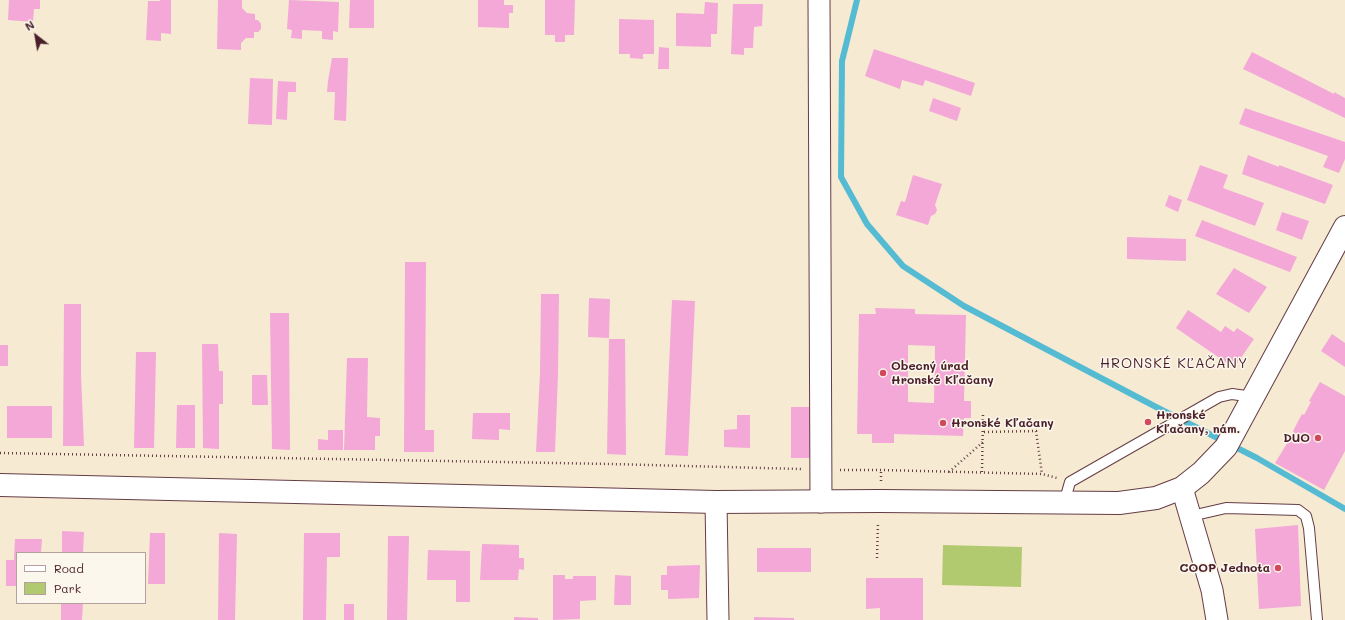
<!DOCTYPE html>
<meta charset="utf-8">
<style>
body{margin:0}
#map{position:relative;width:1345px;height:620px;overflow:hidden;background:#f6ead3;font-family:Mali,sans-serif}
canvas{display:block}
.legend{position:absolute;left:16px;top:552px;width:130px;height:52px;box-sizing:border-box;background:#fbf7ec;border:1px solid #b4a19f;margin:0;padding:5px 7px;list-style:none;font-size:12px;color:#4a1f2b}
.legend li{display:flex;align-items:center;gap:8px;height:20px}
.legend b{width:20px;border:1px solid #b4a19f}
.north{position:absolute;left:16px;top:16px;width:40px;height:40px;-webkit-text-stroke:3px #fbf7ec;paint-order:stroke;rotate:329deg;font-size:11px;font-weight:700;line-height:16px;text-align:center;color:#4a1f2b}
.north::after{content:'';display:block;margin:auto;width:14px;height:18px;background:#4a1f2b;clip-path:polygon(50% 0,100% 100%,50% 72%,0 100%)}
</style>
<div id="map">
<canvas width="1345" height="620"></canvas>
<ul class="legend">
<li><b style="height:5px;background:#fff"></b>Road</li>
<li><b style="height:11px;background:#b2ca6f"></b>Park</li>
</ul>
<div class="north">N</div>
</div>
<script>
const ctx = document.querySelector('canvas').getContext('2d');
ctx.lineJoin = 'round';
function paint(path, color) {
  ctx.fillStyle = color;
  ctx.fill(path, 'evenodd');
}
function poly(rows) {
  const path = new Path2D();
  for (const r of rows) {
    path.moveTo(r[0], r[1]);
    for (let i = 2; i < r.length; i += 2) path.lineTo(r[i], r[i + 1]);
  }
  return path;
}
function trace(path, color, width, dash) {
  ctx.strokeStyle = color;
  ctx.lineWidth = width;
  ctx.lineCap = dash ? 'butt' : 'round';
  ctx.setLineDash(dash || []);
  ctx.stroke(path);
}
function drawText(font, color, halo, rows, align = 'center') {
  ctx.font = font + ' Mali,sans-serif';
  ctx.lineWidth = 3;
  ctx.setLineDash([]);
  ctx.textBaseline = 'middle';
  ctx.strokeStyle = halo;
  ctx.fillStyle = color;
  for (const [text, x, y, turn = 0] of rows) {
    ctx.save();
    ctx.translate(x, y);
    ctx.rotate((+turn || 0) * Math.PI / 180);
    ctx.textAlign = isNaN(turn) ? turn : align;
    if (halo) ctx.strokeText(text, 0, 0);
    ctx.fillText(text, 0, 0);
    ctx.restore();
  }
}
const green = poly([
 [943,545,1022,547,1021,587,942,585]
]);
const stream = poly([
 [857,0,842,61,841,177,867,224,903,266,964,306,1158,408,1257,458,1345,509]
]);
const building = poly([
 [9,0,40,0,40,9,34,9,33,22,8,20],
 [160,0,171,0,171,34,161,33,161,41,146,40,148,1,160,1],
 [218,0,242,0,242,8,247,13,255,14,255,20,258,20,261,24,261,29,258,32,254,32,254,38,246,38,241,43,241,50,217,49],
 [289,0,339,2,338,32,333,31,333,40,322,39,322,31,302,30,302,39,291,38,292,30,287,29],
 [350,0,374,0,374,28,349,28],
 [478,0,504,0,504,5,513,5,513,13,509,13,509,28,478,27],
 [545,0,575,0,574,35,565,35,565,42,555,42,555,35,545,35],
 [705,2,718,3,717,34,711,34,711,47,676,46,676,13,704,14],
 [733,4,763,4,762,26,754,27,753,48,744,48,744,55,731,54],
 [619,19,654,20,654,54,643,54,643,59,630,58,630,54,619,54],
 [659,47,669,48,669,69,658,69],
 [874,49,975,83,971,96,925,80,923,86,902,80,900,89,865,76],
 [1252,52,1334,94,1334,92,1345,98,1345,118,1243,69],
 [332,58,348,58,346,121,334,120,335,92,327,92,328,81],
 [250,78,273,79,272,125,248,124],
 [278,81,296,82,296,92,288,92,287,120,276,119],
 [933,98,961,108,957,121,929,111],
 [1245,108,1345,142,1345,159,1339,173,1323,167,1328,156,1239,124],
 [1248,155,1279,167,1279,165,1333,185,1325,204,1242,174],
 [1200,165,1228,175,1223,188,1264,203,1255,226,1187,200],
 [913,175,942,184,935,205,937,210,935,214,931,216,928,225,896,215,901,201,905,202],
 [1169,195,1182,200,1178,212,1165,206],
 [1282,212,1309,221,1302,240,1276,230],
 [1202,220,1297,257,1290,272,1195,236],
 [1127,237,1186,239,1186,261,1127,259],
 [405,262,426,262,425,430,434,430,434,452,404,452],
 [1234,268,1267,287,1249,313,1216,294],
 [541,294,559,294,558,374,555,452,536,452,540,373],
 [589,298,610,299,609,338,588,337],
 [672,300,695,301,688,456,665,455],
 [64,304,81,304,81,375,84,446,63,446],
 [875,308,915,309,915,314,966,315,964,401,971,401,971,418,964,418,963,436,894,434,894,443,872,443,872,434,857,434,859,314,876,314],
 [908,345,935,346,934,403,908,402],
 [1188,310,1221,332,1225,326,1234,332,1237,328,1254,339,1234,368,1176,328],
 [270,313,289,313,290,450,272,449],
 [1332,334,1345,343,1345,367,1321,351],
 [609,339,625,339,626,455,607,454],
 [202,344,218,344,219,371,223,371,223,404,219,404,219,449,203,448],
 [0,345,8,345,8,366,0,366],
 [136,352,156,352,154,448,134,448],
 [347,358,368,358,367,417,380,418,380,436,375,436,375,450,344,450],
 [252,375,267,375,268,405,252,405],
 [1320,382,1345,396,1345,451,1324,490,1275,463,1294,432,1293,431,1302,414,1304,415,1311,402,1309,401],
 [177,405,195,405,195,448,176,448],
 [7,406,52,406,52,438,7,438],
 [791,407,810,407,810,458,791,458],
 [473,413,510,413,510,430,499,429,499,440,472,439],
 [737,415,750,415,750,448,724,447,724,430,737,429],
 [328,430,343,430,343,450,318,450,318,439,328,440],
 [1298,525,1301,606,1259,609,1255,529],
 [62,531,84,532,83,553,62,553],
 [150,533,165,533,165,584,148,584],
 [219,533,237,534,235,620,218,620],
 [304,533,340,533,340,557,327,557,326,620,303,620],
 [388,536,409,536,407,620,387,620],
 [15,539,42,539,41,553,17,553,17,586,6,586,6,560,14,560],
 [482,544,519,545,519,558,524,558,524,570,519,569,518,580,480,580],
 [757,548,811,548,811,572,757,572],
 [428,550,470,551,470,602,456,602,456,580,427,580],
 [700,565,699,598,668,599,668,590,661,590,661,575,667,575,667,566],
 [553,575,565,575,565,579,573,579,573,576,596,576,596,600,580,601,580,619,553,620],
 [615,575,631,576,631,605,614,605],
 [866,578,923,578,923,620,880,620,880,608,866,609],
 [61,603,83,603,82,620,61,620],
 [344,604,354,604,354,620,344,620],
 [514,617,538,618,538,620,514,620],
 [754,617,794,618,794,620,754,620]
]);
const path = poly([
 [984,432,1036,431,1042,474],
 [0,453,611,464,801,469],
 [840,470,881,470,1042,474,1057,478],
 [949,472,983,442],
 [982,472,983,413],
 [881,481,881,470],
 [877,558,878,522]
]);
const service = poly([
 [1064,503,1070,482,1219,397,1232,394,1253,397],
 [1191,516,1226,508,1298,510,1306,516,1309,528,1317,620]
]);
const minor = poly([
 [819,0,821,502],
 [1182,488,1212,590,1217,620],
 [716,502,718,620]
]);
const tertiary = poly([
 [0,485,716,502,879,501,1119,503,1156,498,1182,488,1201,473,1226,447,1345,227]
]);
const markers = [
 [883,373,4,"#d1495b"],
 [1148,422,4,"#d1495b"],
 [943,423,4,"#d1495b"],
 [1318,438,4,"#d1495b"],
 [1278,568,4,"#d1495b"]
];
const poiNames = [
 ["Obecný úrad",891,366],
 ["Hronské Kľačany",891,380],
 ["Hronské",1156,415],
 ["Kľačany, nám.",1156,429],
 ["Hronské Kľačany",951,423],
 ["DUO",1310,438,"right"],
 ["COOP Jednota",1270,568,"right"]
];
const quarterNames = [
 ["HRONSKÉ KĽAČANY",1174,364]
];
paint(green, '#b2ca6f');
trace(stream, '#55bbd3', 6);
paint(building, '#f3a8d7');
trace(service, '#643d44', 12);
trace(minor, '#643d44', 23);
trace(tertiary, '#643d44', 24);
trace(path, '#643d44', 2.5, [1, 3]);
trace(service, '#fff', 10);
trace(minor, '#fff', 21);
trace(tertiary, '#fff', 22);
for (const [x, y, r, color] of markers) {
  const dot = new Path2D();
  dot.arc(x, y, r, 0, 2 * Math.PI);
  ctx.fillStyle = color;
  ctx.fill(dot);
  trace(dot, '#fbf7ec', 1.5);
}
drawText('bold 12px', '#4a1f2b', '#fbf7ec', poiNames, 'left');
ctx.letterSpacing = '1px';
drawText('14px', '#4a1f2b', '#fbf7ec', quarterNames);
ctx.letterSpacing = '0px';
</script>
